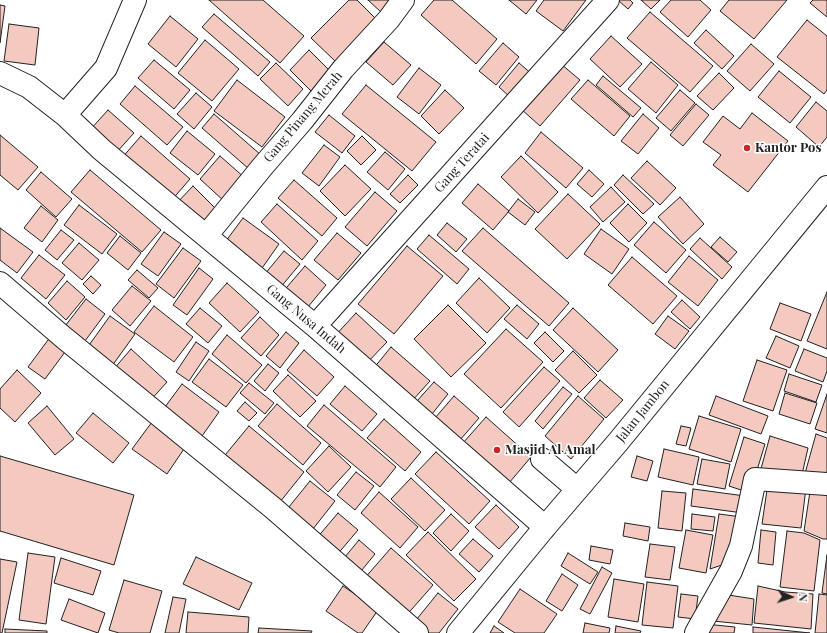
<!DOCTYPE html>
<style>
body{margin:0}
#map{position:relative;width:827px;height:633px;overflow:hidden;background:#fff;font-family:"Playfair Display",serif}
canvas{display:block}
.north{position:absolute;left:771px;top:577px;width:40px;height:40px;-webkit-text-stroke:3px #fff;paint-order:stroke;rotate:93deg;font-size:11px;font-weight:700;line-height:16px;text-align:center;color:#222}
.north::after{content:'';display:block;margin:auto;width:14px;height:18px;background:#222;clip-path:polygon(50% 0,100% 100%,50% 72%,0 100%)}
</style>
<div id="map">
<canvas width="827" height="633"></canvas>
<div class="north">N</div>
</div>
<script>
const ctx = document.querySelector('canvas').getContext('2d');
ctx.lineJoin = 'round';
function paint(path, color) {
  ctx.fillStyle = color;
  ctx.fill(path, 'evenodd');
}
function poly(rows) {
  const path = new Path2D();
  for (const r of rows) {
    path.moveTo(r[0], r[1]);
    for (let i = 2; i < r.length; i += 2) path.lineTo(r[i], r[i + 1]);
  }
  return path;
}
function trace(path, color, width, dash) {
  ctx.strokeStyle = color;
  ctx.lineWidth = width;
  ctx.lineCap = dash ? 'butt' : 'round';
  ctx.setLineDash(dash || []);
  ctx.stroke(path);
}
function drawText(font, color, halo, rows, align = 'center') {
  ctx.font = font + ' "Playfair Display",serif';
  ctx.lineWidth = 3;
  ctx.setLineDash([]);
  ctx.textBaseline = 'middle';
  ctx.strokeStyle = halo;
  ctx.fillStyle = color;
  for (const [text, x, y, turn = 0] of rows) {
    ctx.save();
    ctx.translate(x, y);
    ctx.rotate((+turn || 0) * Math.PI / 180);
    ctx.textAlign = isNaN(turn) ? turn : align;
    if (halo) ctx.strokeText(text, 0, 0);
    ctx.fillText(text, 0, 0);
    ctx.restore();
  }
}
const building = poly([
 [209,0,263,0,304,36,280,63,209,0],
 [349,0,357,0,376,19,335,61,311,38,349,0],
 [368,0,392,0,382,13,368,0],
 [434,0,452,0,497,39,476,64,421,15,434,0],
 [509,0,537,0,526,14,509,0],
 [544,0,586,0,563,31,536,11,544,0],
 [618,0,630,0,633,3,628,9,618,0],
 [641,0,660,0,651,9,641,0],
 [671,0,700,0,711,10,688,37,660,12,671,0],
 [729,0,787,0,754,39,720,11,729,0],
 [813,0,827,0,827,17,810,3,813,0],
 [0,5,5,6,0,43,0,5],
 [650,12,713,66,690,92,627,38,650,12],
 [214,14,270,62,258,76,202,27,214,14],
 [170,16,198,39,176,67,148,44,170,16],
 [807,20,827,36,827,90,824,94,777,57,807,20],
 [9,24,39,28,35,65,4,61,9,24],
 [706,30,734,56,722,69,694,43,706,30],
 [611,36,642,64,620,87,590,59,611,36],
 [205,40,239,69,212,101,178,73,205,40],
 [384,42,411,65,393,85,366,62,384,42],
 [503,43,519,57,496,85,479,71,503,43],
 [751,44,774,64,750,91,727,71,751,44],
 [309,50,331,72,312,92,290,70,309,50],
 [154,60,190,90,174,109,138,78,154,60],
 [651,62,678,85,656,113,628,89,651,62],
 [276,63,303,89,288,106,260,79,276,63],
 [519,63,533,75,512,99,499,87,519,63],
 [561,64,580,80,540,126,521,109,561,64],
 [419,68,441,85,419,114,397,97,419,68],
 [779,71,811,97,790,123,758,97,779,71],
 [719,73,734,88,713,110,697,96,719,73],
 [603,76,641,108,633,117,596,85,603,76],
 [237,80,285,117,262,147,214,111,237,80],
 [588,80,630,116,614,136,571,99,588,80],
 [366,85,436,142,412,171,342,114,366,85],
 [135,86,183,127,167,145,120,104,135,86],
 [445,90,464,108,439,134,421,116,445,90],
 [680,90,695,103,671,131,656,118,680,90],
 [196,93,212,107,194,129,177,114,196,93],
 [816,102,827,111,827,137,819,147,796,127,816,102],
 [696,104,709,115,683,146,670,135,696,104],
 [108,110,134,133,115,154,89,131,108,110],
 [752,113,788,141,748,192,713,165,721,155,703,142,723,116,740,129,752,113],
 [214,114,261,155,249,169,202,128,214,114],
 [643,114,659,128,638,154,621,141,643,114],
 [329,115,355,136,342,153,315,132,329,115],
 [187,131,215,154,198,175,170,153,187,131],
 [541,132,583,168,566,188,525,153,541,132],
 [0,135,38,167,18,190,0,175,0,135],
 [141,136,190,179,170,202,121,159,141,136],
 [362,136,376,150,361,165,347,151,362,136],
 [324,145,340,157,319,186,302,173,324,145],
 [385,152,405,169,388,190,367,172,385,152],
 [220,156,245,178,224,201,200,179,220,156],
 [521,156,558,192,538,213,501,177,521,156],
 [647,161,676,188,660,205,631,178,647,161],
 [345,165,371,189,345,216,320,191,345,165],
 [90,170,161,230,142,252,71,192,90,170],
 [589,170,604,184,592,197,577,184,589,170],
 [41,172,72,199,56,217,26,190,41,172],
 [408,175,418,185,400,203,390,194,408,175],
 [623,175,654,204,643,214,614,185,623,175],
 [294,180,337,218,322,236,278,198,294,180],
 [478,184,509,211,493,230,462,203,478,184],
 [193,186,218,211,200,229,175,205,193,186],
 [611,187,625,202,603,222,590,207,611,187],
 [375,192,397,211,367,246,345,227,375,192],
 [568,194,600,224,567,259,535,229,568,194],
 [680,197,704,224,683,244,658,217,680,197],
 [518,199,535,212,525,225,508,212,518,199],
 [277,204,318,241,302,260,261,222,277,204],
 [628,204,647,223,629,242,610,223,628,204],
 [79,205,117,234,102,254,64,225,79,205],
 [41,206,58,220,42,242,24,228,41,206],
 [243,218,279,244,260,271,223,245,243,218],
 [654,222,686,250,666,273,634,245,654,222],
 [447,223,467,239,456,252,437,235,447,223],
 [0,228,33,252,17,273,0,260,0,228],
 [483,228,569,303,549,326,462,251,483,228],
 [601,229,629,249,612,274,584,254,601,229],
 [61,230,74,240,57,260,45,250,61,230],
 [164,232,181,244,158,276,141,264,164,232],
 [337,233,361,253,338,280,314,260,337,233],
 [429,235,469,269,457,284,417,249,429,235],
 [120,236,141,253,128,270,107,253,120,236],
 [720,237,737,252,728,262,711,247,720,237],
 [700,238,732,267,722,279,690,249,700,238],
 [79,243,99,260,82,280,62,263,79,243],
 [407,246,443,276,394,334,358,304,407,246],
 [183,248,201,261,174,298,156,284,183,248],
 [284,251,300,264,280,288,264,275,284,251],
 [39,255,65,275,46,299,21,278,39,255],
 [689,256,718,280,698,306,668,282,689,256],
 [632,257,677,296,653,324,608,285,632,257],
 [305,266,326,285,303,313,281,294,305,266],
 [199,268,213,279,187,315,173,305,199,268],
 [137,270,158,288,149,298,128,280,137,270],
 [91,276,101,285,93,294,83,284,91,276],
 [479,278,510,308,487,333,456,303,479,278],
 [67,281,85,297,66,320,48,303,67,281],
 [227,283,259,312,240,332,209,303,227,283],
 [132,286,151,301,130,326,112,310,132,286],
 [827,292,827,349,807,341,827,292],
 [86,299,105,314,82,345,62,330,86,299],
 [682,300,700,317,690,329,671,312,682,300],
 [780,303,811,314,801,341,770,329,780,303],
 [448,305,486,343,451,377,414,339,448,305],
 [517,305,539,324,527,339,504,319,517,305],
 [154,306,193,337,174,362,134,332,154,306],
 [200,308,222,326,208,343,186,324,200,308],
 [573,308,618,350,598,372,553,330,573,308],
 [356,313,387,342,365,365,334,337,356,313],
 [110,316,135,334,112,366,87,348,110,316],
 [668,316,689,331,675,349,655,334,668,316],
 [260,317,279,335,261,356,241,338,260,317],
 [506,329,543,362,501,408,464,374,506,329],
 [286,332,299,343,280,368,266,356,286,332],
 [545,332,564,351,553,362,534,343,545,332],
 [227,335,262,365,246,383,212,354,227,335],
 [51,336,68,348,45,379,28,367,51,336],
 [776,336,799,346,790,368,766,358,776,336],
 [196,342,209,351,189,381,176,372,196,342],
 [391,347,430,381,411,402,373,369,391,347],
 [131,349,167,382,149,402,113,370,131,349],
 [804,349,827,358,827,371,823,382,795,371,804,349],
 [304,350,334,377,317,396,287,370,304,350],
 [573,351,597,375,579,393,555,370,573,351],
 [209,359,243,385,226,407,192,382,209,359],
 [757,360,787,370,773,411,743,401,757,360],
 [268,364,279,373,265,391,254,381,268,364],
 [544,367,560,381,519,427,503,412,544,367],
 [17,370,41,393,15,422,0,408,0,389,17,370],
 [789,374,822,385,816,402,784,391,789,374],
 [288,375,316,401,300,417,273,391,288,375],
 [600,380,623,400,606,418,584,398,600,380],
 [434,382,448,394,432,414,417,401,434,382],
 [249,383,274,403,265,414,240,393,249,383],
 [182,384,219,412,202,436,165,407,182,384],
 [345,386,377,414,362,431,330,404,345,386],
 [563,387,572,394,543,429,535,421,563,387],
 [785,393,817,403,810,424,779,414,785,393],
 [827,394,827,433,815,429,827,394],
 [454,396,479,418,460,440,435,418,454,396],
 [578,396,604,419,571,459,545,436,578,396],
 [716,396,768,416,761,434,709,415,716,396],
 [245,402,257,413,249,421,237,411,245,402],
 [277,404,321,443,303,465,258,426,277,404],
 [324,405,396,467,380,487,307,426,324,405],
 [47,406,74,439,55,455,28,423,47,406],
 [93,413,129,443,113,463,76,433,93,413],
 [699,416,741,429,731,462,689,449,699,416],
 [486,417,531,457,509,483,463,443,486,417],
 [384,419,421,452,405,471,367,438,384,419],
 [152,422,186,446,167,474,132,449,152,422],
 [249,426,304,472,276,507,221,460,249,426],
 [681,426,691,428,686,446,676,444,681,426],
 [816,434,827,438,827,480,804,477,816,434],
 [770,436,808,448,801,479,759,476,770,436],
 [744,437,765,444,750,493,729,486,744,437],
 [329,446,351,467,328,492,306,471,329,446],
 [664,449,699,457,693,485,658,477,664,449],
 [436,452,490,501,469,524,415,474,436,452],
 [0,456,134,495,114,565,0,531,0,456],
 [637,456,653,461,647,481,631,477,637,456],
 [702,459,730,464,725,489,697,484,702,459],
 [356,472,374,486,355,510,337,495,356,472],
 [411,478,445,510,425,531,391,499,411,478],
 [310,481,335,501,309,534,284,513,310,481],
 [768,483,806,488,801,528,762,524,768,483],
 [811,485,827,487,827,539,823,539,804,531,811,485],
 [693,489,745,496,743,513,691,506,693,489],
 [662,491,686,493,682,531,658,528,662,491],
 [379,492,418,527,400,548,361,513,379,492],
 [496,505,519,527,499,549,475,527,496,505],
 [338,513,358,530,336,556,316,539,338,513],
 [451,514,469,531,451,551,433,533,451,514],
 [692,514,715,517,713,531,691,529,692,514],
 [719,514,742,517,728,563,710,569,719,514],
 [625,523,650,527,648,541,623,536,625,523],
 [686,530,713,535,706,573,679,568,686,530],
 [761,530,776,532,773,565,758,563,761,530],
 [787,531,804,533,820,540,814,591,780,587,787,531],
 [428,532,476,579,454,601,406,555,428,532],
 [473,539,493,556,479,572,459,554,473,539],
 [359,540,375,554,357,576,340,563,359,540],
 [650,544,675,547,670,580,645,577,650,544],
 [591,546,613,550,610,564,589,560,591,546],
 [391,548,433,585,405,617,363,580,391,548],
 [28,553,55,557,46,624,19,620,28,553],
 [568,553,598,572,590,584,561,566,568,553],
 [827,555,827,594,822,593,827,555],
 [196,557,252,583,239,610,183,584,196,557],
 [61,558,101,571,93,595,54,583,61,558],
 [0,559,17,562,2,633,0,633,0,559],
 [602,567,612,573,590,614,580,609,602,567],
 [562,574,578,585,562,611,546,601,562,574],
 [614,579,644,584,638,622,608,617,614,579],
 [124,580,162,591,150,633,119,633,109,630,124,580],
 [647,582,678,586,673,628,642,625,647,582],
 [343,586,378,610,362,633,358,633,326,611,343,586],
 [758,586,785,592,813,594,811,629,754,623,758,586],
 [520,589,557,614,544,633,515,633,498,622,520,589],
 [438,593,458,609,439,633,422,633,412,625,438,593],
 [681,594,698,596,695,619,678,617,681,594],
 [722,594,754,599,752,625,713,621,722,594],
 [819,594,827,595,827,633,815,633,819,594],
 [173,597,186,599,179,633,165,633,173,597],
 [69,599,105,613,98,633,61,620,69,599],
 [188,612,249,617,248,633,186,633,188,612],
 [585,623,610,628,609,633,583,633,585,623],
 [705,624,735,627,734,633,700,633,705,624],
 [494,626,504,633,490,633,494,626],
 [616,626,641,631,640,633,615,633,616,626],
 [753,627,810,633,753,633,753,627],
 [259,628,312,631,311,633,258,633,259,628],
 [5,629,47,631,47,633,5,633,5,629]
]);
const street = poly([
 [0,73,29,87,65,115,106,68,135,0],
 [65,115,102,150,315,326,545,527],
 [206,236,263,166,302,121,343,69,389,19,403,0],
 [0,283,63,337,273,508,417,633],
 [315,326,608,0],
 [542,459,577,489],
 [696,633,731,571,741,546,755,479,827,484]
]);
const secondary = poly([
 [458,633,545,527,618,442,827,187]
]);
const markers = [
 [747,148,4,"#c62828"],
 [497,450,4,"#c62828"]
];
const streetNames = [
 ["Gang Pinang Merah",303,117,-50],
 ["Gang Teratai",462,163,-48],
 ["Gang Nusa Indah",306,319,40],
 ["Jalan Jambon",643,411,-51]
];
const poiNames = [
 ["Kantor Pos",755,148],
 ["Masjid Al Amal",505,450]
];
paint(building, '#f3c9c0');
trace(building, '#222', 1);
trace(street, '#222', 24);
trace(secondary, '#222', 24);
trace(street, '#fff', 22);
trace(secondary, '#fff', 22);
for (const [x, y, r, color] of markers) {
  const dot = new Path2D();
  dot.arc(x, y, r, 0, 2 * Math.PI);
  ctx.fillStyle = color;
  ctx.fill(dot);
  trace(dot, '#fff', 1.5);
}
drawText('13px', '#222', '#fff', streetNames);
drawText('bold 13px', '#222', '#fff', poiNames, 'left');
</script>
